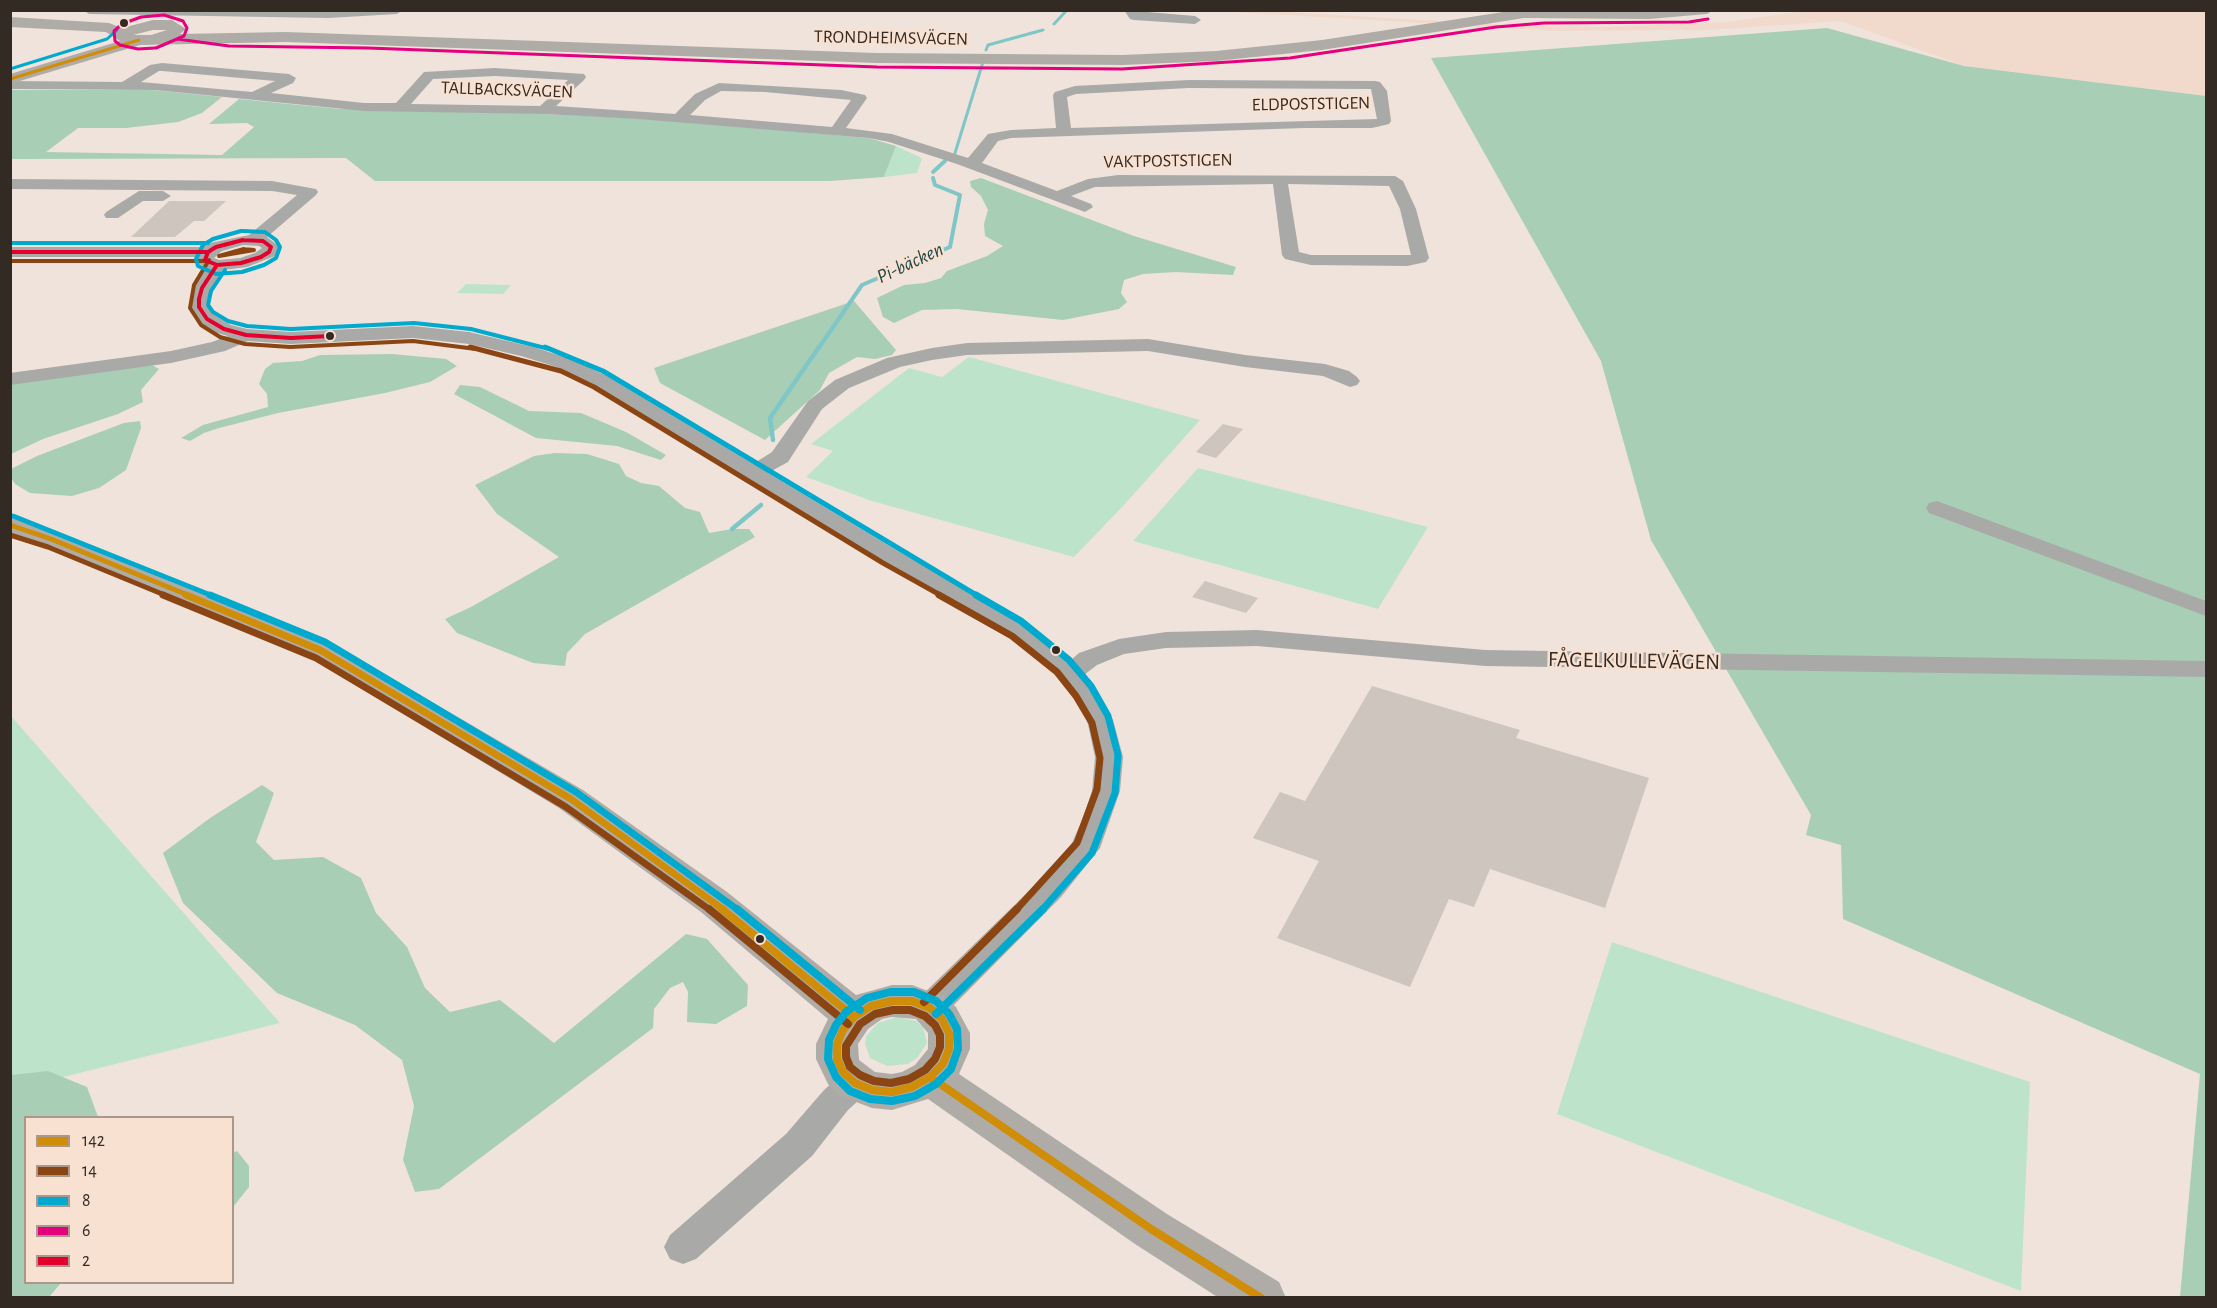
<!DOCTYPE html>
<meta charset="utf-8">
<style>
body{margin:0}
#map{position:relative;width:2217px;height:1308px;overflow:hidden;background:#f0e3db;font-family:"Alegreya Sans",sans-serif}
canvas{display:block}
.frame{position:absolute;inset:0;border:12px solid #332a24;pointer-events:none}
.legend{position:absolute;left:24px;top:1116px;width:210px;height:168px;box-sizing:border-box;background:#f9e1d2;border:2px solid #aa988c;margin:0;padding:8px 10px;list-style:none;font-size:18px;color:#332a24}
.legend li{display:flex;align-items:center;gap:12px;height:30px}
.legend b{width:30px;border:2px solid #aa988c}
</style>
<div id="map">
<canvas width="2217" height="1308"></canvas>
<div class="frame"></div>
<ul class="legend">
<li><b style="height:8px;background:#d08d07"></b>142</li>
<li><b style="height:8px;background:#8b4513"></b>14</li>
<li><b style="height:8px;background:#00a9ce"></b>8</li>
<li><b style="height:8px;background:#e5007d"></b>6</li>
<li><b style="height:8px;background:#e4002b"></b>2</li>
</ul>
</div>
<script>
const ctx = document.querySelector('canvas').getContext('2d');
ctx.lineJoin = 'round';
function paint(path, color) {
  ctx.fillStyle = color;
  ctx.fill(path, 'evenodd');
}
function poly(rows) {
  const path = new Path2D();
  for (const r of rows) {
    path.moveTo(r[0], r[1]);
    for (let i = 2; i < r.length; i += 2) path.lineTo(r[i], r[i + 1]);
  }
  return path;
}
function trace(path, color, width, dash) {
  ctx.strokeStyle = color;
  ctx.lineWidth = width;
  ctx.lineCap = dash ? 'butt' : 'round';
  ctx.setLineDash(dash || []);
  ctx.stroke(path);
}
function drawText(font, color, halo, rows, align = 'center') {
  ctx.font = font + ' "Alegreya Sans",sans-serif';
  ctx.lineWidth = 5;
  ctx.setLineDash([]);
  ctx.textBaseline = 'middle';
  ctx.strokeStyle = halo;
  ctx.fillStyle = color;
  for (const [text, x, y, turn = 0] of rows) {
    ctx.save();
    ctx.translate(x, y);
    ctx.rotate((+turn || 0) * Math.PI / 180);
    ctx.textAlign = isNaN(turn) ? turn : align;
    if (halo) ctx.strokeText(text, 0, 0);
    ctx.fillText(text, 0, 0);
    ctx.restore();
  }
}
const built = poly([
 [1811,10,2206,11,2206,96,1964,66,1841,21,1708,30,1558,31,1217,11,1270,11,1509,25,1602,27,1727,22]
]);
const green = poly([
 [896,146,922,158,917,173,884,177],
 [466,284,511,285,503,294,457,293],
 [969,357,1200,420,1124,505,1074,557,872,501,806,477,833,451,811,444,909,368,942,377],
 [1198,468,1428,527,1378,609,1133,541],
 [11,716,280,1023,11,1090],
 [1612,942,2030,1082,2021,1291,1557,1114],
 [897,1017,916,1021,923,1027,927,1043,917,1058,908,1064,887,1066,870,1058,865,1044,866,1036,878,1023]
]);
const forest = poly([
 [1827,28,1964,66,2206,96,2206,1297,2180,1297,2200,1074,1843,919,1841,845,1806,835,1811,815,1651,540,1601,361,1431,58],
 [10,90,153,90,222,97,202,113,178,122,126,128,78,128,46,152,222,155,254,127,247,123,209,124,239,99,340,109,455,110,652,119,869,138,896,146,884,177,830,181,375,181,346,158,11,159],
 [981,178,1134,236,1236,267,1233,275,1176,272,1143,274,1124,280,1121,293,1127,302,1119,309,1063,320,957,309,922,310,894,323,883,317,877,298,904,285,925,283,941,278,947,271,987,256,1003,246,985,236,984,224,988,210,981,196,971,187,970,181],
 [854,301,896,350,892,355,875,359,857,357,829,373,820,390,765,440,660,383,654,368],
 [392,354,446,359,457,366,430,382,385,393,278,413,219,428,204,433,190,441,181,438,203,425,268,407,267,394,259,384,265,369,273,363,302,361,320,355],
 [152,365,159,369,141,390,143,402,118,414,43,439,11,454,11,384],
 [460,385,480,387,529,411,581,413,626,432,666,455,661,460,617,446,536,438,454,394],
 [140,421,141,428,126,470,99,488,72,496,30,493,15,484,11,478,11,469,37,456,124,423],
 [555,453,587,454,619,464,626,476,641,483,659,486,685,508,700,512,709,533,732,529,749,529,755,537,585,634,567,653,565,666,533,663,457,633,445,619,471,607,559,557,497,514,475,485,534,456],
 [262,785,274,793,256,842,274,860,323,857,361,878,376,913,407,947,425,988,450,1012,500,1000,554,1043,686,934,707,939,748,985,747,1006,716,1024,687,1022,688,992,683,982,670,988,654,1009,653,1028,439,1189,415,1192,403,1160,414,1106,402,1060,355,1025,277,993,183,903,163,853,210,818],
 [48,1071,87,1087,98,1117,26,1118,26,1282,61,1283,49,1297,11,1297,11,1075],
 [237,1151,249,1166,249,1187,233,1207,233,1153]
]);
const streamFar2 = poly([
 [1054,24,1067,10],
 [986,50,988,45,1043,30],
 [955,153,983,62]
]);
const streamFar1 = poly([
 [933,172,945,161],
 [818,349,862,285,950,247,960,195,935,185,933,178]
]);
const stream = poly([
 [773,440,770,418,819,347],
 [732,529,761,505]
]);
const building = poly([
 [169,201,226,201,204,221,194,221,175,237,131,237],
 [1223,424,1243,429,1216,458,1196,452],
 [1205,581,1258,598,1246,613,1192,597],
 [1372,686,1520,730,1516,738,1649,778,1605,908,1490,869,1474,907,1449,899,1410,987,1277,938,1319,861,1253,838,1280,792,1305,801]
]);
const minor = poly([
 [83,10,403,10,397,14,328,18,89,14,83,10],
 [1124,10,1195,16,1201,20,1195,24,1134,20,1130,19,1124,10],
 [162,63,289,74,296,78,293,83,271,93,364,103,396,103,424,72,495,68,584,74,586,77,584,80,556,106,675,114,695,94,719,83,841,90,865,95,867,98,846,128,892,134,968,158,988,134,1011,130,1056,128,1053,95,1055,92,1075,86,1189,80,1375,81,1380,82,1387,91,1391,121,1389,124,1372,128,1304,128,1011,138,998,141,982,163,1057,191,1088,179,1118,175,1395,176,1403,181,1416,209,1429,258,1426,262,1407,266,1311,265,1285,259,1282,255,1273,184,1095,187,1071,196,1091,204,1093,207,1085,212,957,164,889,142,869,138,638,119,544,114,364,111,155,90,10,89,10,81,122,82,150,65,162,63],
 [159,71,162,71,275,81,252,92,141,82,159,71],
 [495,76,568,80,540,106,411,104,433,79,495,76],
 [1189,88,1371,89,1377,119,1071,128,1067,97,1076,94,1189,88],
 [721,91,765,92,851,100,832,127,690,115,705,100,721,91],
 [1288,184,1389,186,1400,209,1411,255,1311,255,1299,252,1288,184],
 [10,179,272,181,316,189,318,192,316,195,267,237,280,247,275,256,247,267,223,270,211,288,208,307,214,315,231,325,247,329,291,332,413,326,469,332,533,347,571,359,605,375,753,464,772,452,808,401,835,380,887,358,932,348,967,343,1148,339,1245,355,1325,364,1349,371,1357,377,1360,381,1357,385,1350,387,1323,376,1245,367,1148,351,967,355,932,360,900,367,849,388,822,409,788,462,768,473,896,550,1026,624,1071,660,1079,653,1119,639,1166,632,1257,630,1485,650,2206,661,2206,677,1485,666,1257,646,1166,648,1124,654,1097,665,1084,675,1113,720,1123,757,1120,791,1100,848,1061,897,942,1017,930,1021,918,1017,914,1008,918,999,1039,881,1072,843,1083,818,1092,791,1095,757,1087,720,1072,695,1054,672,1008,634,880,560,591,383,557,367,521,356,469,344,413,338,291,344,248,341,225,351,171,363,10,385,10,373,171,351,212,342,228,336,217,333,200,323,190,307,193,288,207,267,199,264,197,257,10,257,10,247,204,247,210,243,249,235,297,195,272,191,10,189,10,179],
 [243,245,259,246,262,248,255,253,240,258,219,260,214,258,222,251,243,245],
 [139,191,163,191,171,196,163,201,143,201,118,218,106,218,104,215,106,212,139,191],
 [1937,501,2206,601,2206,616,1929,513,1926,508,1929,503,1937,501],
 [855,1069,867,1073,872,1083,867,1093,848,1110,812,1156,696,1259,683,1264,670,1259,664,1247,670,1235,786,1134,824,1090,843,1073,855,1069]
]);
const major = poly([
 [1516,10,1714,10,1707,14,1649,19,1524,18,1322,50,1216,61,1122,65,877,63,286,42,140,45,10,84,10,74,120,41,106,32,10,27,10,17,109,23,122,28,153,20,172,20,186,29,180,34,286,32,877,53,1122,55,1216,51,1322,40,1516,10],
 [153,30,167,30,151,35,133,35,153,30],
 [10,517,61,533,331,643,583,790,727,892,856,995,892,985,912,985,944,997,956,1007,970,1033,970,1049,959,1074,1167,1214,1279,1282,1286,1298,1219,1298,1135,1244,928,1099,892,1110,872,1108,840,1096,828,1084,816,1059,816,1044,828,1019,701,912,559,808,309,657,41,545,10,535,10,517],
 [892,1017,916,1019,928,1033,928,1049,915,1065,902,1072,892,1074,875,1072,859,1060,858,1044,868,1029,882,1019,892,1017]
]);
const bus1Far3 = poly([
 [10,79,139,40]
]);
const bus1Far2 = poly([
 [10,525,51,539,190,596]
]);
const bus1Far1 = poly([
 [186,595,320,650,571,799,724,910]
]);
const bus1 = poly([
 [722,909,854,1017],
 [892,1001,912,1001,930,1008,942,1019,949,1033,949,1049,943,1064,930,1077,912,1087,892,1092,872,1090,855,1083,843,1072,837,1059,837,1044,843,1030,854,1017,871,1006,892,1001],
 [930,1077,1151,1229,1261,1298]
]);
const bus2Far3 = poly([
 [244,249,254,250,219,256,244,249],
 [209,260,194,285,190,308,201,325,220,337,245,344,290,347,413,341,476,349],
 [10,261,208,261]
]);
const bus2Far2 = poly([
 [470,347,561,371,594,387,883,563,942,596],
 [10,535,48,547,167,596]
]);
const bus2Far1 = poly([
 [163,595,316,658,566,807,710,910],
 [939,595,1012,636,1057,672,1076,696,1092,723,1100,758,1097,789,1077,843,1016,910]
]);
const bus2 = poly([
 [709,909,848,1024],
 [924,1002,1017,909],
 [893,1010,910,1010,925,1016,935,1025,940,1035,940,1047,935,1059,925,1070,909,1079,891,1083,874,1081,860,1075,850,1067,846,1057,846,1046,860,1024,875,1014,893,1010]
]);
const bus3Far4 = poly([
 [10,69,107,39,117,30]
]);
const bus3Far3 = poly([
 [241,231,213,239,203,245,196,259,198,266,216,274,242,272,264,265,276,258,280,247,276,240,265,232,243,231],
 [10,243,208,243],
 [225,270,211,291,208,305,213,312,228,321,247,326,291,329,414,323,471,329,549,349]
]);
const bus3Far2 = poly([
 [545,347,603,371,978,596],
 [13,516,213,596]
]);
const bus3Far1 = poly([
 [210,595,325,642,576,792,738,910],
 [976,595,1021,621,1069,660,1091,686,1108,716,1118,755,1115,793,1092,853,1042,910]
]);
const bus3 = poly([
 [737,909,860,1010],
 [890,992,867,998,847,1011,836,1025,829,1040,828,1059,836,1077,850,1091,870,1099,892,1101,915,1096,936,1084,951,1069,958,1049,957,1029,949,1014,936,1001,914,992,892,992],
 [936,1014,1043,909]
]);
const bus4 = poly([
 [177,39,229,46,368,48,877,67,1122,69,1290,58,1496,27,1544,23,1689,22,1708,19],
 [155,48,138,49,120,45,115,41,114,31,122,24,141,17,164,15,183,21,187,28,184,36,156,48]
]);
const bus5 = poly([
 [243,240,263,241,271,247,269,252,261,257,241,263,217,265,205,260,208,252,216,247,243,240],
 [10,252,208,252],
 [217,265,202,288,199,299,199,307,207,319,224,329,246,335,291,338,330,336]
]);
const markers = [
 [124,23,5,"#332a24"],
 [330,336,5,"#332a24"],
 [1056,650,5,"#332a24"],
 [760,939,5,"#332a24"]
];
const farStreetnames = [
 ["TRONDHEIMSVÄGEN",891,38,1],
 ["TALLBACKSVÄGEN",507,90,2],
 ["ELDPOSTSTIGEN",1311,104,-1],
 ["VAKTPOSTSTIGEN",1168,161,-1]
];
const farWaternames = [
 ["Pi-bäcken",910,263,-25]
];
const streetNames = [
 ["FÅGELKULLEVÄGEN",1634,661,1]
];
paint(built, '#f1dacc');
paint(green, '#bde4ca');
paint(forest, '#a8ceb6');
trace(streamFar2, '#7fc6c7', 3);
trace(streamFar1, '#7fc6c7', 4);
trace(stream, '#7fc6c7', 4.5);
paint(building, '#cec5be');
paint(minor, '#a9aaa7');
paint(major, '#afaca8');
trace(bus1Far3, '#d08d07', 3);
trace(bus1Far2, '#d08d07', 5);
trace(bus1Far1, '#d08d07', 7);
trace(bus1, '#d08d07', 8);
trace(bus2Far3, '#8b4513', 4);
trace(bus2Far2, '#8b4513', 5);
trace(bus2Far1, '#8b4513', 7);
trace(bus2, '#8b4513', 8);
trace(bus3Far4, '#00a9ce', 3);
trace(bus3Far3, '#00a9ce', 4);
trace(bus3Far2, '#00a9ce', 5);
trace(bus3Far1, '#00a9ce', 7);
trace(bus3, '#00a9ce', 8);
trace(bus4, '#e5007d', 3);
trace(bus5, '#e4002b', 4);
for (const [x, y, r, color] of markers) {
  const dot = new Path2D();
  dot.arc(x, y, r, 0, 2 * Math.PI);
  ctx.fillStyle = color;
  ctx.fill(dot);
  trace(dot, '#f9e1d2', 2);
}
drawText('18px', '#332a24', '#f9e1d2', farStreetnames);
drawText('italic 20px', '#18474a', '#f9e1d2', farWaternames);
drawText('22px', '#332a24', '#f9e1d2', streetNames);
</script>
